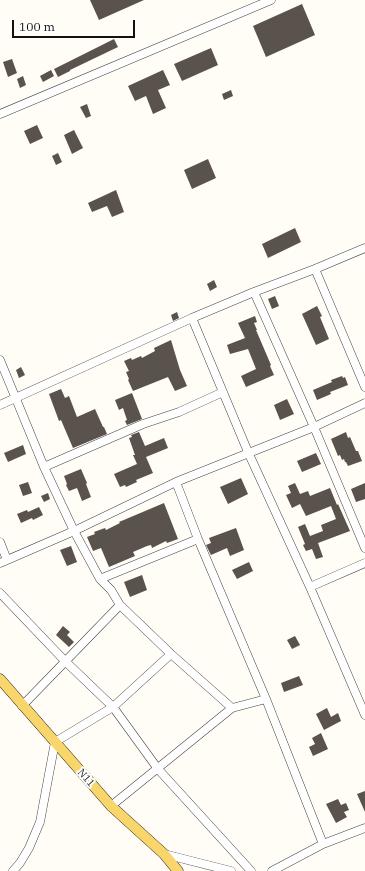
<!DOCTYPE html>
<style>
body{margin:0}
#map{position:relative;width:365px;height:871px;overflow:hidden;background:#fffdf5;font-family:"IBM Plex Serif",serif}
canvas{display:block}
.scale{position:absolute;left:12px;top:20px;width:123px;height:18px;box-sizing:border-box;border:2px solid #111;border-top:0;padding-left:5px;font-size:12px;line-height:14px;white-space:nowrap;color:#111;-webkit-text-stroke:3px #fff;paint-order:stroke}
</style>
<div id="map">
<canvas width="365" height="871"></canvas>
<div class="scale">100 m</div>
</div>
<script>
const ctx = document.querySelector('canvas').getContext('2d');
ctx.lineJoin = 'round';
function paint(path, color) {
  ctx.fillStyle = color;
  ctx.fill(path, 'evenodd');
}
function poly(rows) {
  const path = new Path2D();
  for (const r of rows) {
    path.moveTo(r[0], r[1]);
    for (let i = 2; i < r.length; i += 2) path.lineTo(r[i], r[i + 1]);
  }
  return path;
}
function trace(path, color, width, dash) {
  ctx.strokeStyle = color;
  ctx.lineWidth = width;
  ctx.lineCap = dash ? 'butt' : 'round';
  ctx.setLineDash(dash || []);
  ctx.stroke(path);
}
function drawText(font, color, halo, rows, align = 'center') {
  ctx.font = font + ' "IBM Plex Serif",serif';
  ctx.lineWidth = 4;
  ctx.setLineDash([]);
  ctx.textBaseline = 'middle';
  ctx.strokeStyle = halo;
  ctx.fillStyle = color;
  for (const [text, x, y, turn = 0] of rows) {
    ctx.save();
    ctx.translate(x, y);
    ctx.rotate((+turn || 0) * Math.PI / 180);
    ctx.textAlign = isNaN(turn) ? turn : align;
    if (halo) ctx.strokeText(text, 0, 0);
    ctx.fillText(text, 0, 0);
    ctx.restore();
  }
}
const building = poly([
 [90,0,144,0,99,20],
 [302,4,315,35,266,57,253,26],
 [114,39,118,47,70,70,70,71,58,77,54,69],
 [211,48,218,65,182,81,174,64],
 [12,59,17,73,8,77,3,62],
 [51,70,54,76,43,82,40,76],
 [163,70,170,85,158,90,166,108,153,114,146,96,135,101,128,86],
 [23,76,26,85,20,88,17,79],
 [231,90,233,96,224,100,222,94],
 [87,104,91,116,86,118,80,107],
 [37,125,43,138,30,144,24,131],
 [74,130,83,148,72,154,64,135],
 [58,153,62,162,56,165,52,156],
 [208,159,216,178,192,189,184,170],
 [116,190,124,212,112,217,107,206,92,212,88,203],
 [295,228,301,242,268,258,262,244],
 [214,280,217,287,210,291,207,284],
 [275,296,279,306,272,309,268,299],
 [317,306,322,316,320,317,329,339,316,345,302,314],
 [177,312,179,318,173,321,171,315],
 [255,316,257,322,254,323,257,330,256,330,271,365,270,366,274,375,246,387,241,376,256,369,248,349,230,354,227,345,245,338,238,323],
 [171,340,180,370,187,386,175,391,168,377,133,391,128,380,129,379,126,372,129,371,124,361,131,358,132,360,141,356,142,358,155,351,154,348],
 [21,367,25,375,19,378,16,370],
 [342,376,343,378,345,377,348,385,330,392,331,394,317,400,313,390,332,382,331,380],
 [61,389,65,398,69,396,77,417,95,409,103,427,104,427,107,434,73,448,61,420,59,421,49,394],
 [132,393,142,419,127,425,125,421,127,420,123,408,119,410,115,400],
 [287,399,294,414,280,420,274,405],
 [139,432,145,446,164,438,168,448,146,457,153,473,136,480,137,482,126,487,125,485,120,487,114,474,137,464,133,455,135,455,129,438,132,437,131,435],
 [346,432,348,438,350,437,356,451,358,451,362,461,348,466,346,462,345,462,344,459,342,460,340,455,338,456,331,439],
 [23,445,26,454,8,462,4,453],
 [316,453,321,464,302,472,297,461],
 [81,469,87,483,86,484,91,497,82,501,77,488,69,491,66,485,67,484,64,476],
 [241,478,248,494,228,504,220,487],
 [28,482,32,493,23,496,19,485],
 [295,483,300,494,308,491,310,496,330,488,337,505,338,504,350,531,318,543,323,557,316,559,312,549,306,551,303,545,305,544,298,527,305,524,310,536,323,531,321,525,336,519,331,506,306,516,300,504,292,508,286,495,291,493,288,486],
 [365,483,365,499,356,502,351,489],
 [48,493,50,499,44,502,41,496],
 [164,503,178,539,167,543,166,541,152,548,151,545,147,546,133,552,135,556,109,567,101,548,93,551,87,537,95,534,94,532,105,528,106,530,120,523,119,522],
 [39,507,43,515,33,520,32,518,21,523,17,514,27,510,28,512],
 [236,528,244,550,230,556,227,548,211,555,206,545,211,543,209,538],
 [71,546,77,562,67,566,60,550],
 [249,562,253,571,237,579,232,570],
 [142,575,147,590,130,597,124,582],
 [63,626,70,632,67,635,74,642,69,647,56,635],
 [295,636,300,645,292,649,287,640],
 [299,676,303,685,284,692,281,683],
 [327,708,331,717,338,713,341,721,324,730,316,714],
 [321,733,328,749,313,756,309,747,315,744,312,738],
 [365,791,365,812,357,794],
 [338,799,341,805,346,803,349,810,344,812,347,817,336,823,326,804]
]);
const minor = poly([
 [0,114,271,0],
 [315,269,365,387],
 [254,292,314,427,365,548],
 [192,318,248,452,310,587,365,715],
 [0,360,44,467,74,531,100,579,111,590,120,605,171,654,232,708],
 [0,405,192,318,254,292,315,269,365,248],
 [44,467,143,424,179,412,223,392],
 [176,482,198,539,266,699,323,844],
 [0,542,7,560],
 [0,563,74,531,176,482,314,427,365,403],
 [100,579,198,539],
 [310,587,365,563],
 [0,593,65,661,113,707,158,769,251,871],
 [22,706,120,605],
 [111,806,232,708,266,699],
 [164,854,231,871],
 [13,871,20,863,29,848,40,822,55,742,113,707,171,654],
 [272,871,323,844,365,828]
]);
const major = poly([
 [0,679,111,806,164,854,178,871]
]);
const streetNames = [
 ["N11",86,778,49]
];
paint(building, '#5a524d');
trace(minor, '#444', 9);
trace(major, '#222', 11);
trace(minor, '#fff', 8);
trace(major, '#f9d66b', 10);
drawText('10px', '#111', '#fff', streetNames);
</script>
